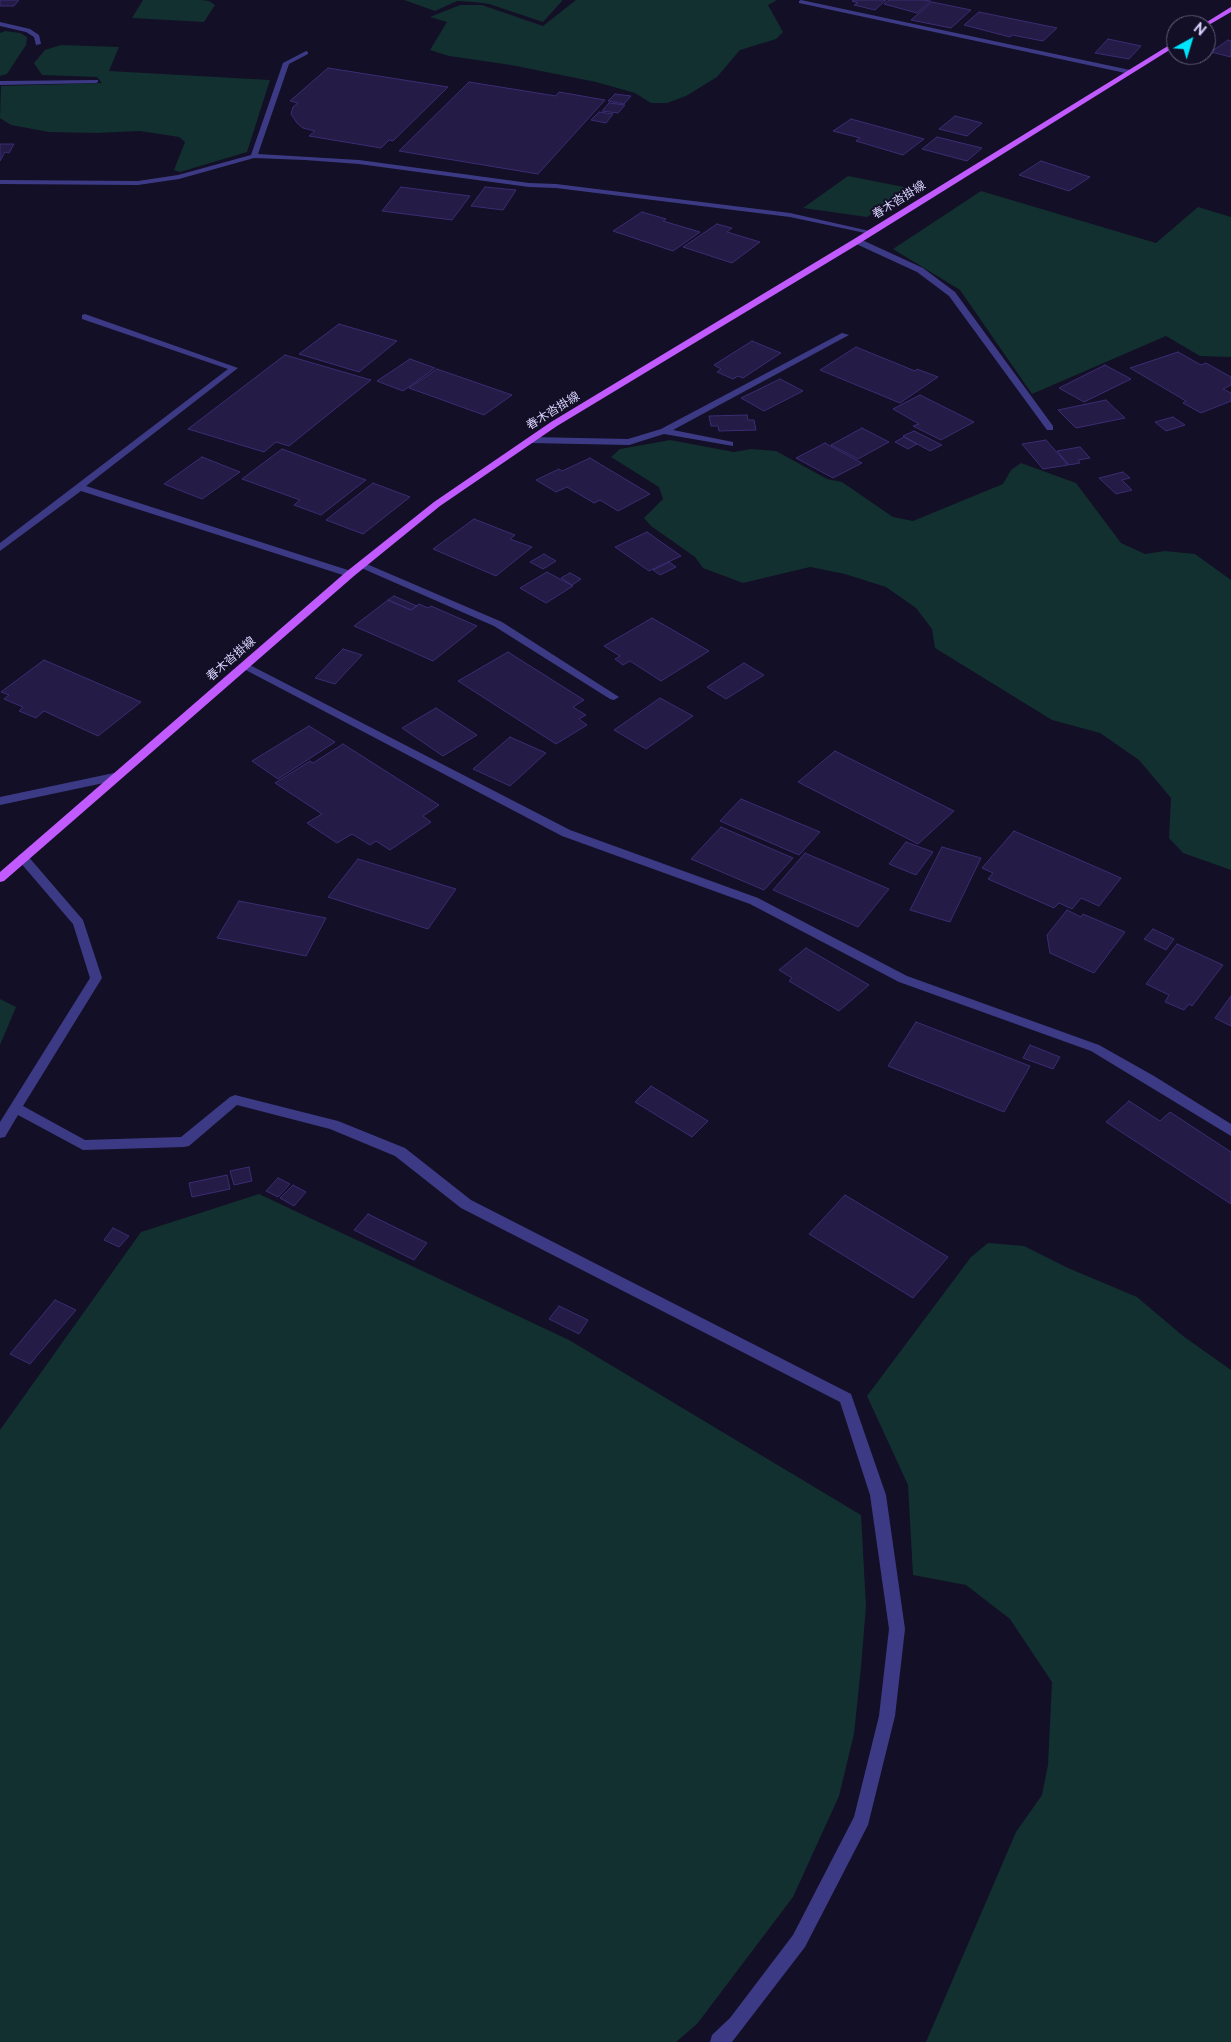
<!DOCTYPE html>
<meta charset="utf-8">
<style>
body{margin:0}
#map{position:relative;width:1231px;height:2042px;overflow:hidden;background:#130f26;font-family:Raleway,sans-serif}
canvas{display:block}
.north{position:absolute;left:1166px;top:15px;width:50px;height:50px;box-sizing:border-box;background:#130f26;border:1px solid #625e7d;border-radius:50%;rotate:39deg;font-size:14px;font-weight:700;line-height:20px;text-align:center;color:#d9d4ff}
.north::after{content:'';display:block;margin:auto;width:18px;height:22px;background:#00e5ff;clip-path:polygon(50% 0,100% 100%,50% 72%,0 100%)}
</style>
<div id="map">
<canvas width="1231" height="2042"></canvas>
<div class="north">N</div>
</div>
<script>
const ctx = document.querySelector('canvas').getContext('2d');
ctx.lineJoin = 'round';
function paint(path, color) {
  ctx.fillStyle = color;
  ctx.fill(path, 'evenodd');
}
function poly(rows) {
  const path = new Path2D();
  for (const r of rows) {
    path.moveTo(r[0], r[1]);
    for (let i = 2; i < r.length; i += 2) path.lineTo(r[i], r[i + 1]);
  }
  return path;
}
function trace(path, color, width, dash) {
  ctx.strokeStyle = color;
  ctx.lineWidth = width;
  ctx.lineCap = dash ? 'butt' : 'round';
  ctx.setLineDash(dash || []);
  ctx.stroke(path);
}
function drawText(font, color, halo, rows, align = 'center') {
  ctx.font = font + ' Raleway,"Noto Sans JP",sans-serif';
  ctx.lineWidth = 4;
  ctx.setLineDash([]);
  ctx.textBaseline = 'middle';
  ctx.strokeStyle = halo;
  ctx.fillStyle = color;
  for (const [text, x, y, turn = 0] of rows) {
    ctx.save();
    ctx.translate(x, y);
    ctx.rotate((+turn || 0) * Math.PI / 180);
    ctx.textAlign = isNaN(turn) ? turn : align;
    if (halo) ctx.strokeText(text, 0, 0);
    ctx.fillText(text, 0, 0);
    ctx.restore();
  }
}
const green = poly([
 [143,0,201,0,209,1,215,5,204,22,132,18],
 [404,0,562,0,562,1,543,22,489,4,474,2,457,1,435,11],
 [576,0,777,0,768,5,783,32,776,39,740,50,717,77,686,96,667,103,651,103,635,93,596,82,511,65,449,56,430,50,447,22,430,17,460,5,482,5,543,26],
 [5,31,20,33,27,37,26,45,7,74,0,76,0,33],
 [61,45,119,47,109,71,270,80,247,152,180,172,174,170,185,142,179,137,140,131,97,133,49,132,11,125,0,118,1,86,102,83,97,77,42,75,34,63,45,50],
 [848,176,914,189,867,217,803,208],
 [981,191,1156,243,1198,207,1231,217,1231,357,1200,356,1166,336,1032,394,960,290,893,249],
 [670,440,734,452,751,449,776,451,827,479,842,482,893,517,913,521,1003,484,1011,470,1021,463,1076,483,1121,543,1145,554,1165,551,1195,554,1231,580,1231,870,1183,853,1169,838,1171,798,1139,760,1100,733,1052,720,935,648,932,629,916,608,886,587,845,574,810,567,743,583,703,568,695,557,651,526,644,518,663,499,659,487,611,457,620,449],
 [0,999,16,1007,0,1045],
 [259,1194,569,1340,861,1515,866,1606,861,1667,854,1734,839,1796,793,1897,697,2024,676,2042,0,2042,0,1430,141,1232],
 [988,1243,1024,1246,1068,1268,1137,1297,1183,1336,1231,1370,1231,2042,926,2042,1016,1832,1042,1795,1048,1765,1052,1682,1010,1619,966,1585,913,1575,908,1485,867,1396,971,1257]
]);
const building = poly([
 [0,0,19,0,14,6,0,6,0,0],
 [854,0,886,0,875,10,854,5,858,3,852,1,854,0],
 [889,0,923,0,931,1,917,13,884,4,889,0],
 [932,2,971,10,951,28,911,20,932,2],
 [979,12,1057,28,1043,41,1012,35,1010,37,964,25,979,12],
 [1108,39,1141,46,1129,59,1095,53,1108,39],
 [1228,40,1231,41,1231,57,1211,52,1228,40],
 [328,68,448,87,393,141,389,140,381,148,309,136,315,131,303,128,297,123,291,114,293,107,298,103,290,101,328,68],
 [469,82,556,96,559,92,605,100,538,174,399,151,469,82],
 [615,94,631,96,624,104,608,101,615,94],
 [609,103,625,105,618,113,602,111,609,103],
 [599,112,613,114,606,123,591,120,599,112],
 [955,116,982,123,967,136,939,129,955,116],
 [851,119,924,139,903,155,856,141,860,138,833,131,851,119],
 [937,137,982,148,967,161,922,149,937,137],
 [0,144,14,144,9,153,5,152,0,161,0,144],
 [1041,161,1090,177,1069,191,1019,175,1041,161],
 [401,187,470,196,452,220,382,211,401,187],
 [485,187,516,190,503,210,471,206,485,187],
 [642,212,666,219,663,221,700,232,673,251,613,231,642,212],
 [717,224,732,228,727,232,760,242,732,263,683,247,717,224],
 [339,324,397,341,359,372,299,354,339,324],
 [752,341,781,353,743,378,738,376,733,379,717,372,721,369,714,365,752,341],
 [856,347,915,371,917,369,938,377,900,403,820,370,856,347],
 [1178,352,1201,365,1206,363,1231,377,1231,385,1223,389,1231,393,1231,401,1201,413,1183,403,1186,401,1130,368,1178,352],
 [285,355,371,380,289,446,276,442,264,452,188,429,285,355],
 [410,359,435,368,403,391,377,381,410,359],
 [1105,365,1131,379,1084,402,1059,388,1105,365],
 [437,369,512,395,484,415,409,388,437,369],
 [780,379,803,391,764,411,741,398,780,379],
 [920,395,974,422,941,440,913,426,919,424,893,409,920,395],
 [1106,400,1125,418,1076,428,1058,410,1106,400],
 [747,415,748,420,754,420,756,430,719,431,718,426,711,426,709,416,747,415],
 [1173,417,1185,425,1166,431,1155,422,1173,417],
 [862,428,889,442,858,459,831,445,862,428],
 [914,431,942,445,930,451,903,436,914,431],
 [904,437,917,444,908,449,895,442,904,437],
 [1046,440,1068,465,1043,469,1022,444,1046,440],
 [825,443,862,463,833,478,796,458,825,443],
 [1080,447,1090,458,1078,460,1080,463,1069,465,1057,451,1080,447],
 [282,449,366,480,321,515,294,505,300,500,242,479,282,449],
 [202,457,240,472,202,499,164,484,202,457],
 [590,458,650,494,618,511,600,500,594,503,567,487,556,492,536,480,559,469,562,471,590,458],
 [1123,472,1130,478,1122,480,1132,490,1116,494,1099,478,1123,472],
 [373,483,410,497,363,534,326,520,373,483],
 [474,519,515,535,510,539,532,547,496,576,433,549,474,519],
 [647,532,681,556,649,571,615,547,647,532],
 [544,554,556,561,543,569,530,562,544,554],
 [669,562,676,567,660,575,653,570,669,562],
 [547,572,573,586,546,603,520,588,547,572],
 [570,573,581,579,572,585,561,578,570,573],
 [394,596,417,606,411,610,388,600,394,596],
 [388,600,411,610,419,604,428,608,431,606,477,626,433,661,354,626,388,600],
 [652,618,709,651,661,681,630,661,623,665,615,659,620,656,604,646,652,618],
 [343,649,362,655,335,684,315,678,343,649],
 [508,652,584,700,573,707,586,715,579,719,587,725,556,744,458,681,508,652],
 [44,660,141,702,98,736,44,711,36,718,19,711,23,707,4,699,9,695,1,692,44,660],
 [744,663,764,675,726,699,707,687,744,663],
 [660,698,693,716,646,749,614,730,660,698],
 [436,708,477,735,443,756,402,728,436,708],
 [309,726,335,742,278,779,252,761,309,726],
 [510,737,546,753,510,786,473,769,510,737],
 [343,744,439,805,423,816,431,822,390,850,376,841,370,845,352,834,337,843,307,823,322,814,275,783,310,761,313,763,343,744],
 [835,751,954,811,918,844,798,782,835,751],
 [741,799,820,832,799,855,720,821,741,799],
 [721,827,793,858,764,890,691,859,721,827],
 [1014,831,1121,878,1099,906,1081,898,1072,909,1059,903,1054,908,988,879,993,873,982,868,1014,831],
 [906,842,933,852,916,875,889,864,906,842],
 [942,847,981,858,950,922,910,910,942,847],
 [805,853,889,889,858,927,773,890,805,853],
 [358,859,456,889,428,929,328,897,358,859],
 [239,901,326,918,306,956,217,938,239,901],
 [1067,910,1081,917,1083,914,1125,932,1094,973,1050,953,1047,935,1067,910],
 [1153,929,1174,939,1166,950,1144,939,1153,929],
 [1177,944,1223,965,1192,1006,1189,1004,1184,1010,1165,1002,1169,995,1146,984,1177,944],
 [806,948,869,985,839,1011,789,981,792,978,779,970,806,948],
 [1231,996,1231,1026,1215,1018,1231,996],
 [916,1022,1030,1066,1004,1112,888,1066,916,1022],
 [1030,1045,1060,1057,1053,1069,1023,1058,1030,1045],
 [651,1086,708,1121,692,1137,635,1102,651,1086],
 [1129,1101,1160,1121,1170,1112,1231,1152,1231,1204,1106,1122,1129,1101],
 [249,1167,252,1181,234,1185,230,1171,249,1167],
 [227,1175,230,1189,192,1197,189,1183,227,1175],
 [278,1178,290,1184,278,1197,266,1191,278,1178],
 [293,1185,306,1192,294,1206,280,1198,293,1185],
 [845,1195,948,1257,913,1298,809,1234,845,1195],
 [368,1214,427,1243,414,1260,354,1230,368,1214],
 [113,1228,129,1236,119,1247,104,1240,113,1228],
 [55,1300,76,1310,30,1364,10,1354,55,1300],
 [559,1306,588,1320,579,1334,549,1319,559,1306]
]);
const minor = poly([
 [801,0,1130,70,1133,72,1130,74,799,3,799,1,801,0],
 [0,22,30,29,39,35,41,44,36,45,34,37,26,32,0,26,0,22],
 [306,51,308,52,308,54,289,64,258,154,359,160,529,183,556,184,790,213,874,232,870,234,790,217,556,188,529,187,359,164,305,160,254,158,179,179,138,185,0,184,0,180,138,181,178,175,251,155,283,63,306,51],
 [98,80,98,82,96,83,0,85,0,81,98,80],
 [854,239,860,239,923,268,955,292,1053,426,1053,430,1047,430,949,296,917,272,854,243,854,239],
 [85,314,238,368,86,486,354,572,354,576,346,576,81,491,0,551,0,543,228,369,82,319,82,315,85,314],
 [842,333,849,335,673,430,733,442,733,446,664,434,629,445,531,443,526,440,531,437,628,439,661,429,842,333],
 [362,562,502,622,619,697,614,700,610,699,494,626,359,567,359,563,362,562],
 [244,662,570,830,758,898,907,976,1099,1045,1154,1076,1231,1124,1231,1136,1091,1051,899,982,750,904,562,836,240,667,239,665,244,662],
 [114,773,118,774,120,777,118,780,0,805,0,797,114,773],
 [23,854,27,855,83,920,102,978,23,1106,85,1140,181,1137,230,1097,235,1095,338,1121,405,1148,471,1200,851,1394,886,1495,905,1629,895,1716,868,1825,805,1947,732,2042,710,2042,712,2035,730,2018,793,1935,854,1817,879,1716,889,1629,870,1495,840,1402,461,1208,395,1156,330,1129,237,1105,189,1146,184,1147,83,1150,18,1115,5,1137,0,1138,0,1122,90,978,73,924,19,861,17,858,19,855,23,854]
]);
const major = poly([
 [1231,7,1231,12,1207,26,1202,25,1231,7],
 [1176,41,1176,46,860,243,557,426,440,506,354,576,4,881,0,882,0,872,346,572,434,502,551,422,854,239,1176,41]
]);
const farStreetnames = [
 ["春木沓掛線",899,200,-32],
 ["春木沓掛線",553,411,-32],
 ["春木沓掛線",231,659,-41]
];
paint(green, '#12302f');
paint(building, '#241b47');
trace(building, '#3b2d73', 1);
paint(minor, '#3d3a85');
paint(major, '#c25bff');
drawText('12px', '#d9d4ff', '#130f26', farStreetnames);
</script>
